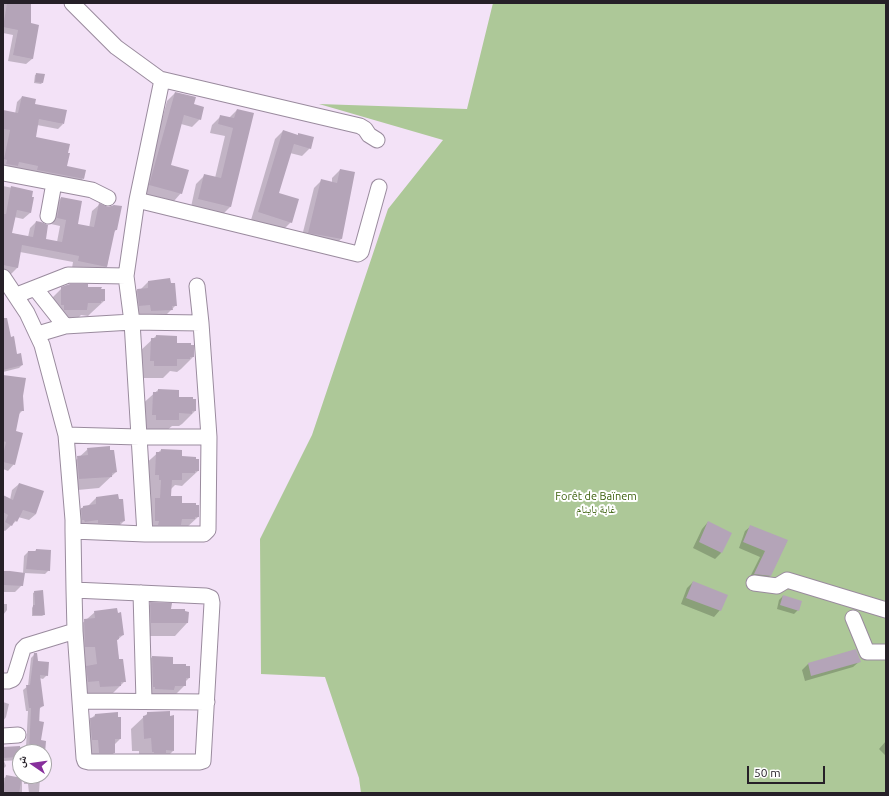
<!DOCTYPE html>
<meta charset="utf-8">
<style>
body{margin:0}
#map{position:relative;width:889px;height:796px;overflow:hidden;background:#f3e2f7;font-family:Ubuntu,"Noto Naskh Arabic",sans-serif}
canvas{display:block}
.frame{position:absolute;inset:0;border:4px solid #262028;pointer-events:none}
.north{position:absolute;left:12px;top:744px;width:40px;height:40px;box-sizing:border-box;background:#fff;border:1px solid #a8a6a9;border-radius:50%;rotate:283deg;font-size:11px;font-weight:700;line-height:16px;text-align:center;color:#262028}
.north::after{content:'';display:block;margin:auto;width:14px;height:18px;background:#872f9c;clip-path:polygon(50% 0,100% 100%,50% 72%,0 100%)}
.scale{position:absolute;left:747px;top:766px;width:78px;height:18px;box-sizing:border-box;border:2px solid #262028;border-top:0;padding-left:5px;font-size:12px;line-height:14px;white-space:nowrap;color:#262028;-webkit-text-stroke:3px #fff;paint-order:stroke}
</style>
<div id="map">
<canvas width="889" height="796"></canvas>
<div class="frame"></div>
<div class="north">ش</div>
<div class="scale">50 m</div>
</div>
<script>
const ctx = document.querySelector('canvas').getContext('2d');
ctx.lineJoin = 'round';
function paint(path, color) {
  ctx.fillStyle = color;
  ctx.fill(path, 'evenodd');
}
function poly(rows) {
  const path = new Path2D();
  for (const r of rows) {
    path.moveTo(r[0], r[1]);
    for (let i = 2; i < r.length; i += 2) path.lineTo(r[i], r[i + 1]);
  }
  return path;
}
function trace(path, color, width, dash) {
  ctx.strokeStyle = color;
  ctx.lineWidth = width;
  ctx.lineCap = dash ? 'butt' : 'round';
  ctx.setLineDash(dash || []);
  ctx.stroke(path);
}
function drawText(font, color, halo, rows, align = 'center') {
  ctx.font = font + ' Ubuntu,"Noto Naskh Arabic",sans-serif';
  ctx.lineWidth = 4;
  ctx.setLineDash([]);
  ctx.textBaseline = 'middle';
  ctx.strokeStyle = halo;
  ctx.fillStyle = color;
  for (const [text, x, y, turn = 0] of rows) {
    ctx.save();
    ctx.translate(x, y);
    ctx.rotate((+turn || 0) * Math.PI / 180);
    ctx.textAlign = isNaN(turn) ? turn : align;
    if (halo) ctx.strokeText(text, 0, 0);
    ctx.fillText(text, 0, 0);
    ctx.restore();
  }
}
const green = poly([
 [493,3,886,3,886,793,361,793,359,778,325,677,261,674,260,539,312,435,388,209,443,140,319,104,467,109]
]);
const shadow = poly([
 [3,3,30,3,32,59,26,64,8,61,13,35,3,33],
 [37,74,42,83,41,84,34,83,35,75],
 [175,93,193,105,200,119,192,127,181,124,170,166,181,193,174,201,142,193,167,101],
 [22,97,63,124,58,129,37,125,34,138,66,167,83,179,78,184,32,175,33,171,15,168,12,171,3,169,3,111,15,114,17,102],
 [237,110,231,206,222,215,191,207,196,184,205,175,215,178,225,136,210,133,212,125,221,116,229,118],
 [283,131,297,136,299,134,310,148,302,156,290,153,278,193,291,222,283,230,251,220,275,139],
 [340,170,341,239,333,247,301,240,314,188,322,180,332,183,332,178],
 [3,186,32,192,30,197,33,198,30,213,23,219,14,217,11,233,28,237,30,228,36,222,44,240,57,242,60,226,51,224,55,204,61,198,76,225,89,228,92,211,99,205,116,230,113,233,107,266,100,273,72,268,73,262,20,252,17,268,11,274,3,273],
 [148,282,176,305,163,318,127,318,125,303,137,290,140,290],
 [62,288,87,288,104,301,91,313,88,316,81,315,74,322,52,322,49,301],
 [3,332,22,365,19,368,3,372],
 [156,336,176,344,193,357,181,369,177,372,170,371,163,378,142,378,139,352],
 [3,376,22,396,23,410,18,415,15,432,14,464,8,471,3,469],
 [158,390,178,398,195,411,182,424,179,426,172,426,165,432,143,432,140,406],
 [88,449,116,472,99,488,67,491,65,470],
 [161,450,181,457,198,471,185,483,182,486,175,485,171,489,170,497,198,517,185,529,146,537,143,466],
 [19,484,36,514,29,520,18,517,16,521,5,531,3,530,3,496,10,500,12,490],
 [96,498,124,521,111,534,86,535,71,519,83,507,88,506],
 [708,522,721,553,715,559,693,548,702,529],
 [751,526,787,541,770,576,764,581,749,579,760,557,739,548,745,531],
 [36,550,49,570,45,574,24,573,22,585,15,592,3,592,3,572,23,574,24,556,28,552,34,552],
 [693,582,720,610,714,617,681,604,687,588],
 [35,592,44,615,42,616,32,616,32,608,33,606,33,593],
 [783,596,798,610,794,614,777,609,779,600],
 [3,604,7,604,7,610,3,615],
 [151,604,170,610,187,623,175,636,139,636,138,616],
 [95,612,123,635,116,641,119,660,125,681,108,698,88,699,87,693,76,694,72,632],
 [855,650,860,661,853,667,805,681,802,670,808,664],
 [35,654,37,662,47,675,43,679,39,678,43,706,39,709,40,741,45,742,44,774,44,752,20,752,20,760,4,761,6,766,3,769,3,748,26,747,28,711,26,711,23,690,28,686,31,658],
 [152,657,172,665,189,678,185,682,185,685,172,698,143,701,140,669],
 [3,702,9,704,6,717,3,721],
 [148,713,173,751,161,763,139,764,139,751,132,751,131,729],
 [95,715,120,739,114,745,114,753,102,765,87,765,78,731],
 [886,741,886,756,879,749],
 [7,776,22,779,22,793,3,793,3,779],
 [24,776,42,776,40,777,39,793,29,793,28,784,24,784]
]);
const building = poly([
 [7,3,31,3,31,23,39,25,33,59,13,55,18,30,3,27],
 [36,73,45,74,43,83,35,82],
 [175,92,196,97,194,104,204,107,201,120,184,115,171,165,189,170,182,194,149,185],
 [22,96,36,99,35,104,67,110,64,124,39,119,36,137,70,144,68,153,70,153,67,166,86,170,84,179,37,170,38,166,19,162,18,166,6,164,7,160,4,159,10,130,3,129,3,110,18,113],
 [237,109,254,113,231,207,198,199,204,174,221,178,233,128,218,124,220,115,234,118],
 [283,130,298,135,298,133,314,137,311,149,294,144,279,193,299,199,292,223,258,212],
 [340,169,355,172,342,239,308,233,321,179,337,183],
 [11,186,33,191,32,197,34,197,31,213,17,210,12,233,33,237,36,221,41,222,48,225,46,239,62,242,66,220,57,218,61,197,82,201,78,224,94,227,99,203,108,207,114,205,122,206,117,230,115,230,107,267,78,261,79,256,22,245,18,268,3,265,3,214,6,214],
 [170,278,171,283,175,283,177,306,172,306,173,310,151,311,150,305,139,306,137,289,148,288,148,281],
 [70,284,88,284,88,287,102,287,101,289,105,289,105,301,101,301,101,303,88,303,87,310,64,310,64,305,61,305,61,287],
 [3,318,7,318,11,337,14,336,17,354,21,353,23,365,3,370],
 [156,335,177,336,177,343,191,343,191,345,194,345,194,357,190,357,190,359,177,359,177,366,154,366,154,361,150,361,151,338,156,338],
 [3,375,26,378,23,396,24,411,20,411,16,431,23,433,15,465,3,462,3,455,6,442,3,441],
 [158,389,179,390,179,397,193,397,193,399,196,399,196,411,192,411,192,414,179,413,179,420,156,420,156,415,152,415,153,392,158,392],
 [110,446,110,450,114,450,117,472,112,473,112,477,79,479,77,456,88,455,87,448],
 [161,449,182,450,182,456,196,457,196,459,199,459,199,471,195,471,195,473,182,473,182,480,172,480,171,496,182,496,182,503,196,503,196,505,199,505,199,517,195,517,195,519,182,519,181,525,158,525,159,521,155,521,155,498,160,498,161,480,159,480,159,475,155,475,156,452,161,452],
 [19,483,44,491,36,514,23,510,17,522,15,520,12,526,5,522,8,515,3,512,3,495,13,500],
 [118,494,119,499,123,499,125,521,120,522,120,524,98,523,98,520,85,522,84,520,82,520,81,508,83,508,83,506,96,504,96,497],
 [708,521,732,533,722,553,699,542],
 [750,525,788,540,771,576,754,574,765,551,743,542],
 [36,549,51,550,50,571,26,569,28,551,36,551],
 [3,571,10,571,25,573,23,586,3,585],
 [693,581,728,595,721,611,686,598],
 [43,590,45,615,33,615,33,605,35,605,34,591],
 [783,595,802,601,799,611,780,605],
 [150,602,172,603,171,609,185,609,185,611,189,612,188,623,151,623],
 [117,608,118,613,121,612,124,635,119,636,119,639,117,640,119,659,123,659,126,682,121,682,121,686,100,687,99,681,88,682,86,666,97,664,95,647,85,647,84,619,95,618,94,611],
 [856,649,861,662,811,676,808,663],
 [34,653,37,653,38,661,49,662,48,676,40,675,44,706,40,707,39,721,44,722,41,740,46,741,45,753,29,750,31,708,29,708,26,685,30,685],
 [152,656,173,657,173,664,186,664,186,666,190,666,190,678,186,678,186,686,175,686,174,690,155,689,155,687,153,687],
 [170,711,170,716,174,715,174,751,166,750,166,753,154,753,154,752,152,752,151,738,144,739,143,716,147,715,147,712],
 [118,712,118,717,121,717,121,739,115,739,115,753,99,753,98,740,92,740,90,718,95,717,95,714],
 [20,746,20,757,3,758,3,747],
 [6,775,22,778,19,793,3,793,3,784,4,784]
]);
const minor = poly([
 [72,3,116,47,160,79,360,126,365,129,369,135,377,140],
 [3,173,92,190,108,198],
 [137,200,358,254,361,252,379,187],
 [48,216,54,183],
 [3,277,27,313,42,345,66,435,73,520,73,531,74,590,75,631,84,758,85,761,89,762,200,762,203,761,212,603,211,598,206,596,74,590],
 [35,288,65,326],
 [17,295,68,275,126,276],
 [38,334,65,326,132,322,201,323],
 [66,435,139,437,209,437],
 [73,531,145,534,204,534,208,530,209,437,201,323,197,286],
 [145,534,132,322,126,276,137,200,162,80],
 [754,583,777,586,787,580,886,610],
 [141,593,144,701],
 [853,618,867,652,886,652],
 [3,681,8,681,13,679,15,675,23,649,26,646,75,631],
 [80,701,207,702],
 [3,736,18,735]
]);
const parkNames = [
 ["Forêt de Baïnem",596,496],
 ["غابة باينام",596,509]
];
paint(green, '#adc898');
paint(shadow, '#0003');
paint(building, '#b4a4b8');
trace(minor, '#9a8b9e', 17);
trace(minor, '#fff', 15);
drawText('11px', '#3c610d', '#fff', parkNames);
</script>
